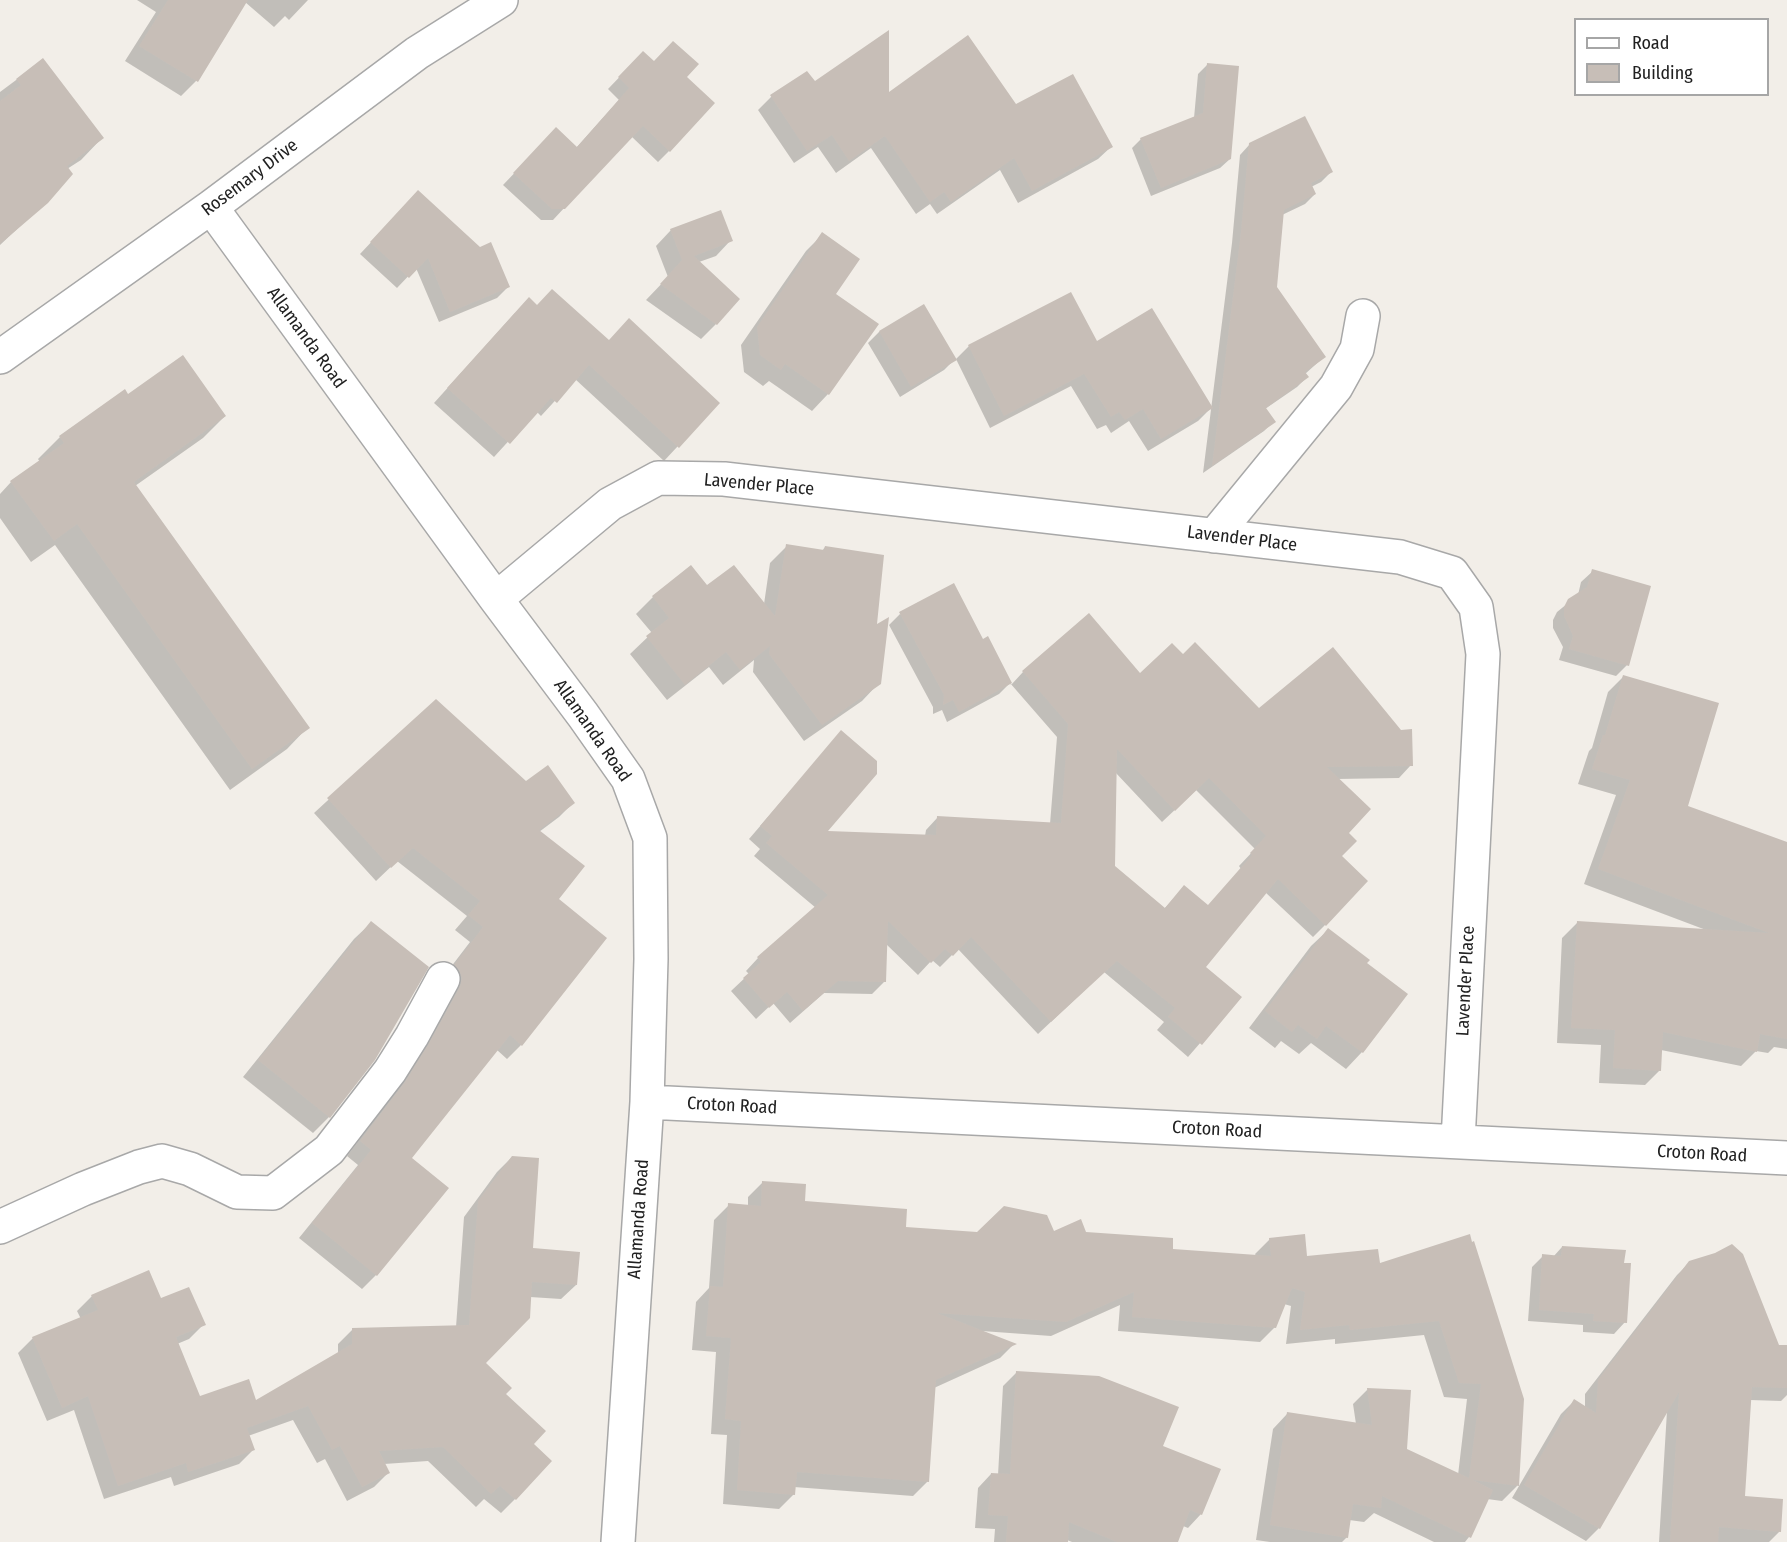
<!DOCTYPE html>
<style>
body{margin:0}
#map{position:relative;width:1787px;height:1542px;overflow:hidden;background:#f2eee8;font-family:"Fira Sans Condensed",sans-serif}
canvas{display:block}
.legend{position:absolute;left:1574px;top:18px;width:195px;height:78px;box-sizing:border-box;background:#fff;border:2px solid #a6a6a6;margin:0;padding:8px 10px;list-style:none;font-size:18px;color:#212121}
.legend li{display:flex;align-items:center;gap:12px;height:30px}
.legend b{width:30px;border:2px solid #a6a6a6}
</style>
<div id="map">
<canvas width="1787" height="1542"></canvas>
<ul class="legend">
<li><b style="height:8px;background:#fff"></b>Road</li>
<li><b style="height:16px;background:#c7beb7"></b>Building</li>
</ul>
</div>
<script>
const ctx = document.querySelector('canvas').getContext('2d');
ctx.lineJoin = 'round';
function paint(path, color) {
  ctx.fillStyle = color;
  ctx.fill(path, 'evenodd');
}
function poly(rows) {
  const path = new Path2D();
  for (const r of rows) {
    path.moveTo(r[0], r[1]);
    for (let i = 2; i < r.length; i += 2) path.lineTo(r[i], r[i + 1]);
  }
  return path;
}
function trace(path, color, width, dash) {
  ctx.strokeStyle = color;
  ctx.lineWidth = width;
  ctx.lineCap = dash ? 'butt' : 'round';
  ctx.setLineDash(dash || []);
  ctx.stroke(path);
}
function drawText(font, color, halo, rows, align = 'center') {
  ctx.font = font + ' "Fira Sans Condensed",sans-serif';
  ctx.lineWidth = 5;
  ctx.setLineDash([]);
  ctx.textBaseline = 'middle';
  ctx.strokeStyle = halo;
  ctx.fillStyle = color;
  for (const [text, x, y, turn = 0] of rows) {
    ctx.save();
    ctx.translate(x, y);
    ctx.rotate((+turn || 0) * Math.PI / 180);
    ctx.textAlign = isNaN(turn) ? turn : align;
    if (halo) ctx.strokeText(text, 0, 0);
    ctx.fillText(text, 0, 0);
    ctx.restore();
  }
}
const shadow = poly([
 [137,0,308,0,289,20,285,16,274,27,245,2,196,81,181,96,125,61,156,12],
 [43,60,102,138,81,160,67,169,46,202,0,245,0,92],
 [653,63,685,77,669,151,658,162,631,136,553,220,541,220,503,185,545,141,576,148,619,100,608,89,632,64],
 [1207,65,1230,159,1220,168,1151,196,1132,148,1141,139,1194,118,1198,74],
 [807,73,815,83,887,95,1015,106,1112,146,1098,159,1018,203,1000,170,937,214,930,204,916,214,871,148,836,173,818,147,794,163,758,110,771,97],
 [1250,144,1331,172,1321,182,1311,187,1315,194,1305,204,1282,215,1275,287,1324,357,1305,374,1307,377,1297,387,1265,409,1274,421,1264,431,1203,473,1232,243,1240,155],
 [407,204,479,249,508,287,497,298,439,322,416,268,397,288,360,254],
 [671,230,731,240,716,256,699,262,716,324,701,339,646,300,668,277,656,246],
 [823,234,833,295,828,394,812,411,769,381,763,386,744,372,741,345,806,251],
 [923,306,955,359,944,370,900,397,868,343,879,332],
 [537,307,608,342,718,403,664,461,575,379,541,416,536,411,494,457,434,403,515,313],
 [1096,343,1211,408,1198,421,1148,451,1129,421,1111,433,1106,425,1097,429,1071,386,990,428,956,359,969,346],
 [225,416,203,438,135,486,308,727,287,749,230,790,55,545,31,562,0,518,0,494,11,482,40,462,38,459,60,437],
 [787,546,822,551,825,547,876,626,879,683,862,701,804,741,753,672,754,660,723,685,709,667,667,700,630,654,652,633,636,614,653,597,691,567,707,588,764,604,770,563],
 [1593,571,1627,665,1616,676,1559,660,1563,647,1553,628,1553,620,1557,612,1578,595,1581,582],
 [900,614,983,641,987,638,1011,685,1023,672,1140,676,1183,656,1258,710,1411,765,1399,778,1337,779,1347,834,1325,925,1313,937,1265,892,1204,967,1240,997,1188,1057,1157,1030,1164,1022,1104,972,1038,1034,958,949,940,967,932,960,918,975,886,944,884,982,872,994,824,993,790,1023,773,1003,756,1019,731,991,749,974,746,971,758,958,816,908,754,856,760,849,749,839,841,732,825,833,925,836,926,830,938,817,1050,824,1057,737,1010,683,999,694,947,722,942,710,933,714,933,707,889,625],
 [1115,772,1162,822,1196,790,1255,849,1239,866,1241,869,1208,906,1184,887,1164,909,1113,867],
 [1623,677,1687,807,1783,842,1787,967,1787,1049,1774,1047,1768,1053,1756,1051,1741,1066,1661,1050,1660,1070,1645,1085,1599,1083,1601,1045,1557,1043,1562,938,1577,923,1706,930,1584,884,1616,795,1578,784,1589,751,1592,748,1608,692],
 [436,701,526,783,573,803,559,817,539,832,557,899,521,1045,507,1059,497,1050,410,1158,376,1275,362,1289,299,1238,358,1165,347,1156,391,1098,415,1061,441,980,470,942,455,930,467,916,397,861,376,881,314,813],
 [371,923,329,1117,313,1133,243,1077,354,939],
 [1328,930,1365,963,1406,994,1362,1052,1346,1069,1311,1043,1299,1054,1281,1041,1275,1048,1249,1028,1311,946],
 [512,1157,531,1249,576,1285,561,1299,530,1297,484,1363,504,1394,532,1444,515,1499,501,1513,484,1499,476,1507,428,1461,384,1464,388,1473,374,1487,347,1501,325,1459,317,1463,293,1420,248,1436,253,1450,239,1464,174,1486,171,1477,104,1499,74,1410,47,1421,18,1353,33,1338,81,1319,77,1311,92,1296,160,1300,204,1324,189,1339,177,1344,199,1398,255,1402,338,1354,338,1344,353,1329,456,1327,464,1217,497,1172],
 [763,1182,803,1203,904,1229,978,1234,1085,1234,1171,1251,1256,1256,1255,1254,1270,1239,1306,1258,1378,1265,1469,1236,1523,1399,1517,1486,1502,1501,1487,1499,1469,1537,1465,1542,1434,1542,1374,1513,1364,1522,1349,1520,1347,1537,1342,1542,1270,1542,1256,1540,1273,1429,1287,1414,1356,1424,1353,1404,1368,1389,1405,1450,1458,1475,1467,1399,1444,1397,1424,1335,1335,1344,1335,1339,1286,1344,1291,1306,1284,1304,1275,1327,1260,1342,1118,1331,1120,1305,1051,1336,982,1331,1014,1344,1000,1358,934,1388,928,1481,913,1496,794,1487,794,1494,779,1509,723,1504,727,1435,711,1434,716,1352,692,1350,696,1302,709,1288,714,1220,729,1205,748,1206,748,1197],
 [1562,1247,1623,1264,1625,1322,1614,1334,1583,1332,1583,1325,1528,1321,1532,1267,1543,1256,1553,1257],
 [1690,1262,1787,1371,1787,1395,1781,1401,1750,1400,1744,1497,1780,1531,1769,1542,1659,1542,1667,1411,1599,1528,1586,1541,1512,1498,1561,1414,1574,1401,1585,1408,1585,1394,1677,1275],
 [1016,1373,1161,1446,1201,1514,1188,1528,1183,1526,1176,1542,1072,1542,1067,1540,1067,1542,994,1542,995,1529,975,1528,978,1488,991,1474,998,1475,1003,1386]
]);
const building = poly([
 [168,0,248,0,198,82,139,46],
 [889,30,889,92,968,35,1016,104,1073,74,1113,147,1032,191,1014,158,951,202,944,192,930,202,885,136,849,161,832,135,807,151,770,95,807,71,815,81],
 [673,41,699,64,687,77,715,103,670,152,643,126,565,209,552,209,513,173,556,127,577,147,629,88,618,77,643,51,654,61],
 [43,58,104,138,67,166,73,174,48,203,0,244,0,101,21,85,16,79],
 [1207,63,1239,66,1231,159,1161,188,1140,138,1203,113],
 [1305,116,1333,172,1311,183,1316,194,1284,210,1277,287,1326,357,1305,372,1309,377,1266,408,1276,422,1212,466,1241,232,1249,143],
 [418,190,480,247,491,242,510,287,450,312,428,258,409,278,370,242],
 [721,210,733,241,694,256,740,299,717,325,660,284,682,260,670,229],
 [822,232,860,259,836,294,879,324,829,395,785,364,781,370,760,355,757,327],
 [552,289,609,340,629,318,720,403,679,448,589,365,557,403,551,398,510,444,447,388,529,297,537,305],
 [1071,292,1097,341,1152,308,1213,408,1161,439,1143,409,1125,420,1119,412,1111,417,1084,374,1004,416,968,345],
 [924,304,957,360,911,387,879,331],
 [183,355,226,416,134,482,310,728,252,769,77,524,54,541,10,481,64,443,59,436,125,389,128,394],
 [786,544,824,550,825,546,884,555,877,624,889,617,881,684,822,725,769,654,770,646,740,670,726,652,685,685,646,636,669,618,652,596,691,565,707,585,734,565,775,616],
 [1592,569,1651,586,1629,666,1569,649,1573,636,1564,616,1564,607,1568,599,1587,587],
 [954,583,983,639,988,636,1012,683,959,712,953,700,943,705,944,695,899,612],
 [1089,613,1140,673,1172,643,1183,654,1195,642,1259,708,1333,647,1401,730,1412,729,1413,766,1327,767,1371,809,1349,833,1357,841,1342,856,1368,881,1326,926,1278,879,1206,967,1242,997,1202,1045,1168,1017,1175,1008,1117,961,1051,1022,971,937,953,956,945,949,931,963,888,921,886,982,838,981,803,1011,787,992,769,1008,743,978,761,962,757,957,828,895,766,843,772,836,760,826,841,730,877,761,877,774,828,831,936,835,937,816,1061,823,1068,724,1022,671],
 [1117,749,1175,811,1209,778,1266,836,1250,853,1252,855,1208,905,1184,885,1165,908,1115,866],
 [1623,675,1719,703,1688,806,1787,842,1787,1039,1760,1034,1757,1052,1663,1032,1661,1071,1613,1068,1615,1030,1571,1028,1577,921,1769,933,1598,869,1630,780,1592,769,1603,735,1605,735],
 [436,699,526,781,548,765,575,803,539,830,585,866,559,899,607,938,522,1046,510,1035,412,1158,449,1188,377,1276,312,1223,371,1150,360,1141,405,1082,428,1045,460,987,462,978,459,970,454,965,483,927,468,915,480,901,413,848,391,868,327,798],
 [371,921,429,967,375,1060,330,1118,258,1060],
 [1328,928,1370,960,1367,963,1408,994,1363,1053,1326,1026,1317,1039,1298,1025,1292,1032,1265,1011],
 [512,1156,539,1158,533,1248,580,1252,577,1285,532,1282,530,1318,486,1363,512,1388,506,1394,546,1431,534,1444,552,1461,516,1500,500,1486,491,1494,443,1447,379,1451,390,1473,362,1487,340,1446,332,1450,308,1406,247,1428,255,1450,188,1472,186,1463,118,1486,88,1396,62,1408,32,1337,98,1310,91,1295,149,1270,161,1298,189,1287,206,1325,176,1337,200,1396,249,1379,256,1400,352,1344,352,1328,469,1325,478,1201],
 [762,1181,806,1184,805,1201,907,1209,906,1227,977,1232,1004,1206,1047,1215,1054,1231,1081,1219,1086,1232,1173,1238,1173,1249,1271,1256,1269,1238,1305,1234,1307,1256,1378,1249,1380,1263,1470,1234,1472,1242,1474,1241,1524,1399,1519,1486,1473,1480,1493,1490,1471,1538,1382,1496,1381,1508,1353,1504,1348,1538,1270,1525,1287,1412,1372,1425,1367,1388,1411,1390,1407,1449,1469,1478,1481,1384,1459,1383,1439,1321,1350,1330,1349,1325,1300,1330,1305,1292,1292,1288,1276,1328,1132,1317,1134,1292,1066,1322,937,1313,1017,1344,936,1380,929,1482,797,1472,795,1495,737,1490,741,1421,725,1419,731,1338,706,1336,710,1286,723,1287,728,1203,761,1206],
 [1732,1244,1743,1254,1779,1345,1787,1345,1787,1388,1752,1387,1745,1496,1783,1499,1781,1532,1719,1527,1718,1542,1670,1542,1679,1392,1600,1529,1524,1485,1574,1399,1596,1413,1598,1380,1689,1261,1715,1253],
 [1562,1246,1626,1250,1624,1263,1631,1263,1627,1323,1593,1321,1594,1314,1539,1310,1542,1254,1561,1256],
 [1016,1371,1099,1376,1179,1407,1163,1446,1221,1469,1202,1515,1190,1510,1178,1542,1117,1542,1069,1522,1068,1542,1006,1542,1008,1516,988,1515,991,1473,1010,1474]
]);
const minor = poly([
 [211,207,496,599,583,715,628,779,650,838,651,959,647,1102,618,1542],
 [0,357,211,207,417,53,501,0],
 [1214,536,1336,387,1357,349,1363,316],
 [496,599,610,504,658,478,724,479,1400,557,1452,573,1476,607,1483,654,1458,1141],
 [647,1102,1787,1158],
 [0,1227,83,1189,139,1167,162,1161,190,1169,237,1192,273,1193,329,1150,390,1071,412,1036,443,979]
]);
const streetNames = [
 ["Rosemary Drive",250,178,-37],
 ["Allamanda Road",306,338,54],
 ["Lavender Place",759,485,5],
 ["Lavender Place",1242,539,7],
 ["Allamanda Road",592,731,55],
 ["Lavender Place",1466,981,-87],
 ["Croton Road",732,1106,3],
 ["Croton Road",1217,1130,3],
 ["Croton Road",1702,1154,3],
 ["Allamanda Road",639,1219,-86]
];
paint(shadow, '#0003');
paint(building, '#c7beb7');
trace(minor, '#a8a8a8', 36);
trace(minor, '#fff', 33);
drawText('18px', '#212121', '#fff', streetNames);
</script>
